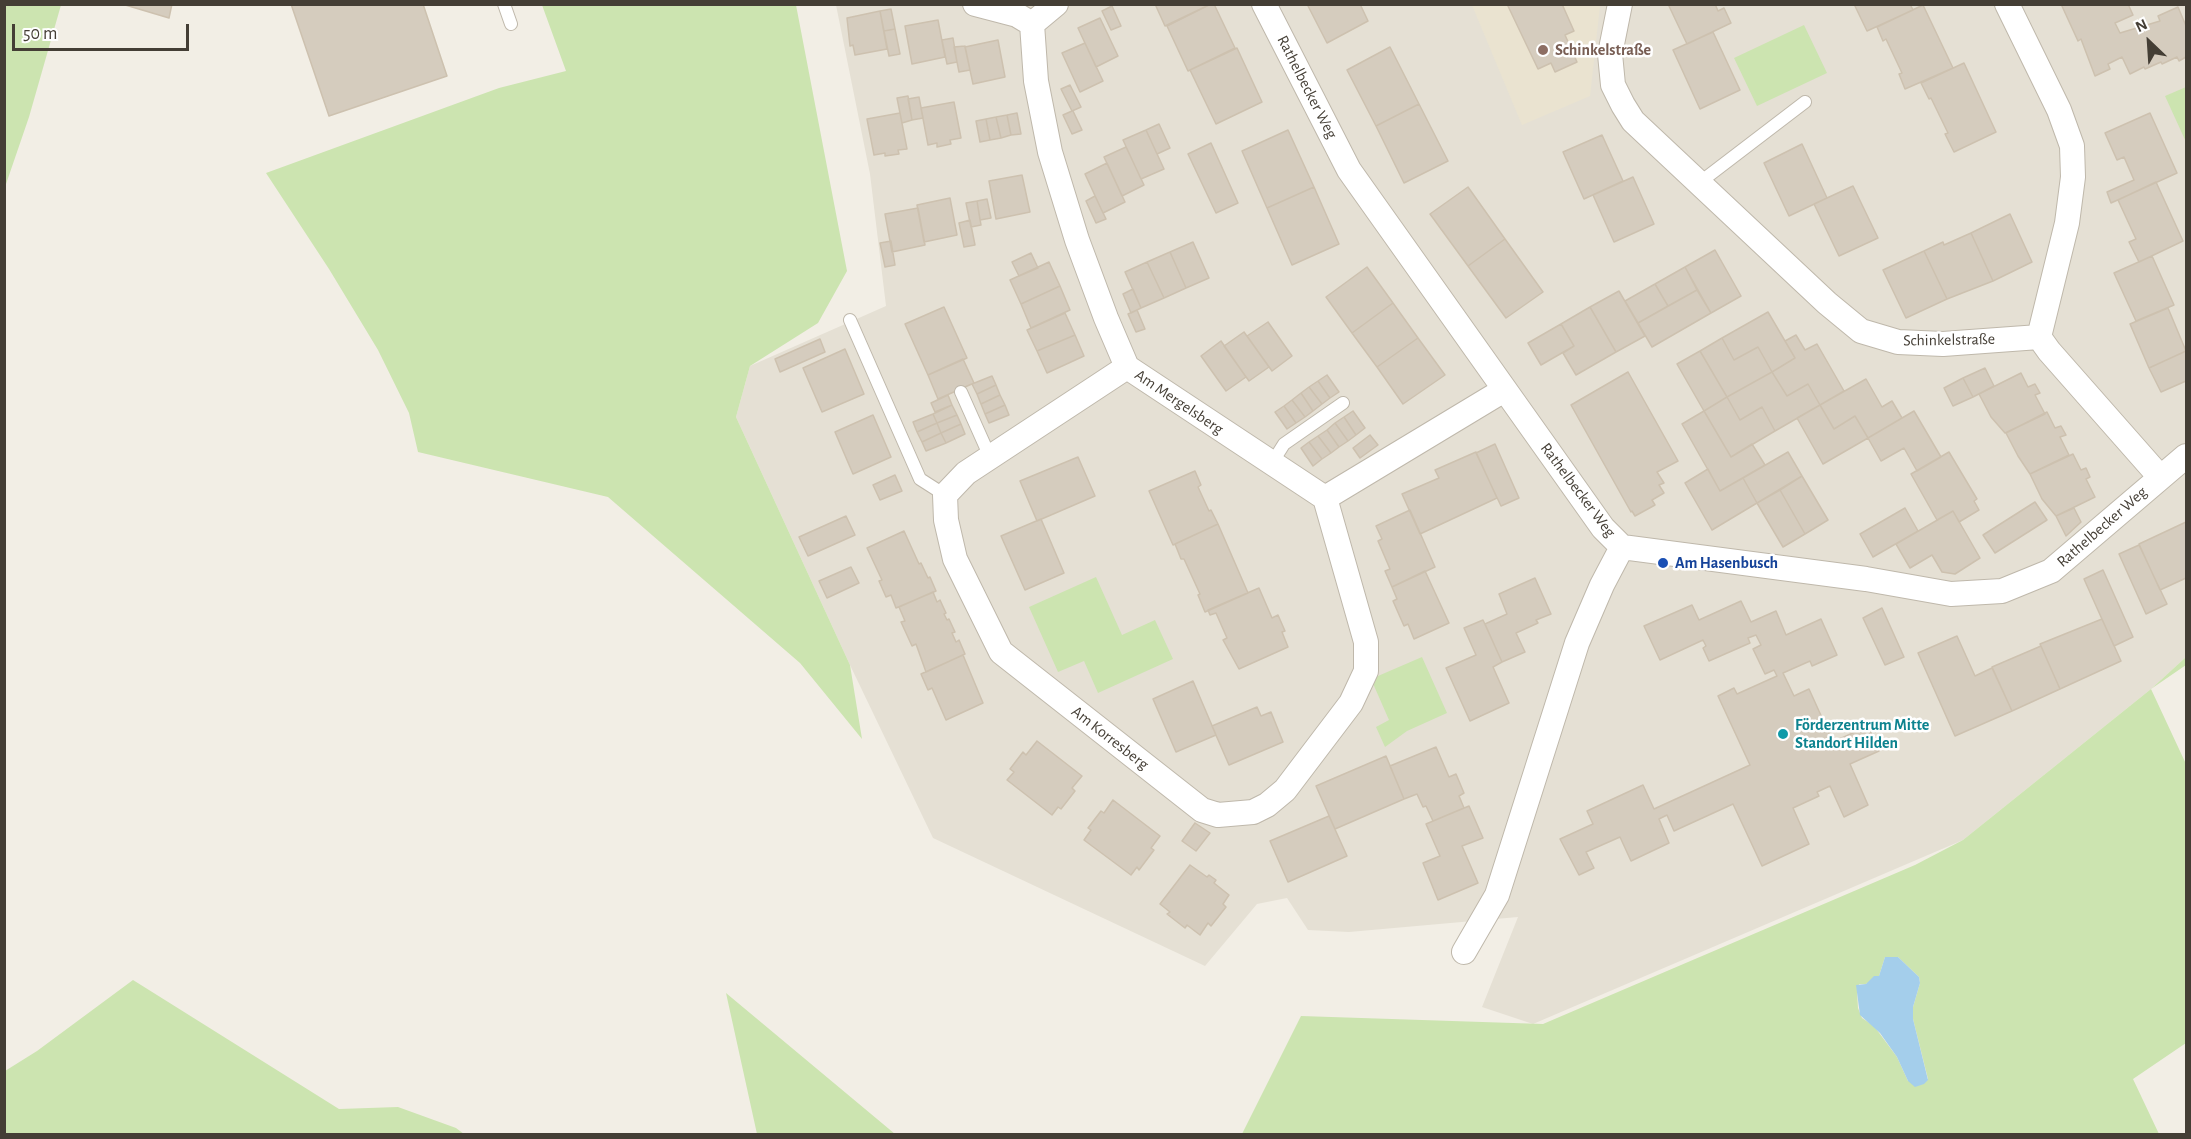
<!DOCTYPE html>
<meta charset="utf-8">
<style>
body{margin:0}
#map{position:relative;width:2191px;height:1139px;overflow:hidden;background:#f2eee5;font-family:"Alegreya Sans",sans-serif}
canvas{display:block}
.frame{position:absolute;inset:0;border:6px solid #443e35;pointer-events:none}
.north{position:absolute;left:2119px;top:12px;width:60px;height:60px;-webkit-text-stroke:4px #fff;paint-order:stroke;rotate:335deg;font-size:16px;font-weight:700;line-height:24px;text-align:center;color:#443e35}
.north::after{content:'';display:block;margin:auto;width:21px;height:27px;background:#443e35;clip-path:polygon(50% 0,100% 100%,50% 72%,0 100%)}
.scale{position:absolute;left:12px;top:24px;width:177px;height:27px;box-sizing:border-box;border:3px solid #443e35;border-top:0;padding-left:8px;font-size:18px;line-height:21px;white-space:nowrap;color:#443e35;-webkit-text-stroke:4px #fff;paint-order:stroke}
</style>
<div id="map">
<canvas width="2191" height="1139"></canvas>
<div class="frame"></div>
<div class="north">N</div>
<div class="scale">50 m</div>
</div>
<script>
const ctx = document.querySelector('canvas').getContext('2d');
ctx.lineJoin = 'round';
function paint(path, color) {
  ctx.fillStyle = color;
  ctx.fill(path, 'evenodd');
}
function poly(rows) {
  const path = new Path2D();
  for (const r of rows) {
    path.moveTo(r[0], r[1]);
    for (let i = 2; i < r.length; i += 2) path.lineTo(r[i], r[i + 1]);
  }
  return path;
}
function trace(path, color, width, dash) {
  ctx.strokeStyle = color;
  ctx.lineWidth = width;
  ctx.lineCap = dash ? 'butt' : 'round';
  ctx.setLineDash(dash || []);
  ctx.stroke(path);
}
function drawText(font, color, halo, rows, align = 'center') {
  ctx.font = font + ' "Alegreya Sans",sans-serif';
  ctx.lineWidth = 5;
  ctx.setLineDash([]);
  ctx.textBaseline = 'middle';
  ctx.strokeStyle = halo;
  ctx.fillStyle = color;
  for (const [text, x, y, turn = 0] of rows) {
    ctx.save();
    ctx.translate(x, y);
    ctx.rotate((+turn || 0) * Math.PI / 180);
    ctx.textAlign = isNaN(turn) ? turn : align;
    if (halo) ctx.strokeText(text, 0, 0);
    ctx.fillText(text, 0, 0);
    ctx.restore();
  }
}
const residential = poly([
 [836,5,2186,5,2186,657,2151,689,1963,840,1533,1024,1482,1007,1518,917,1349,932,1308,930,1287,898,1257,904,1205,966,933,838,850,665,736,417,750,366,886,306,870,174]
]);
const education = poly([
 [1472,5,1600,5,1590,96,1522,125]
]);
const green = poly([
 [5,4,61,5,29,117,5,187],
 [542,5,796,5,847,271,818,323,750,366,736,417,850,665,862,739,800,663,608,497,418,452,409,413,378,350,329,269,266,173,499,88,566,71],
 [1804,25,1827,73,1757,106,1734,58],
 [2186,87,2186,142,2165,96],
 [1096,577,1122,635,1155,620,1173,659,1098,693,1084,661,1058,672,1029,607],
 [1422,657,1447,713,1407,731,1385,747,1376,727,1389,720,1371,679],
 [2186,657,2186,665,2151,689,2186,764,2186,1043,2133,1079,2159,1134,1242,1134,1301,1016,1543,1024,1915,865,1963,840,2151,689],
 [1885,957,1898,957,1919,977,1920,983,1913,1007,1913,1019,1928,1079,1908,1081,1897,1057,1874,1026,1862,1018,1858,1008,1857,992,1859,984,1866,984,1879,976],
 [133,980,339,1109,398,1107,456,1128,464,1134,5,1134,5,1071,37,1051],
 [726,993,895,1134,757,1134]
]);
const water = poly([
 [1885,957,1898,957,1919,977,1920,983,1913,1007,1913,1019,1928,1080,1924,1084,1915,1087,1908,1081,1897,1057,1880,1033,1860,1015,1856,985,1866,984,1874,976,1879,976]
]);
const building = poly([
 [122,4,172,4,169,18,122,4],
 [291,4,423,4,447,76,329,116,291,4],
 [1155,4,1211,4,1165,26,1155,4],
 [1211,4,1214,4,1235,48,1188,71,1167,26,1211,4],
 [1307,4,1360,4,1368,21,1327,43,1307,4],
 [1507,4,1562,4,1574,31,1565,35,1577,62,1555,72,1551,63,1538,69,1507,4],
 [1668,4,1715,4,1718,11,1724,8,1731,23,1687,44,1668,4],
 [1854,4,1910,4,1913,10,1867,31,1854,4],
 [2061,4,2128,4,2133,15,2115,23,2120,33,2160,21,2158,16,2178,7,2186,26,2186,57,2179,61,2177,57,2162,64,2161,62,2145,69,2144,67,2130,74,2122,57,2108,64,2110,69,2095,76,2081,39,2078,41,2061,4],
 [1923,5,1953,68,1905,89,1899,74,1902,73,1886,39,1883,41,1877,27,1923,5],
 [1112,6,1121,26,1111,30,1102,11,1112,6],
 [891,9,895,29,884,31,880,11,891,9],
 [880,11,887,49,855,55,853,45,850,46,847,18,880,11],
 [1100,18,1118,56,1096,67,1078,28,1100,18],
 [938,20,945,57,912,64,905,26,938,20],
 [895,29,900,54,889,56,884,31,895,29],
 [1713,32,1740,90,1700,109,1673,50,1713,32],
 [953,38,957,62,947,64,942,40,953,38],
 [998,40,1005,77,973,84,965,47,998,40],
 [1085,43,1103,81,1080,92,1062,53,1085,43],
 [965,46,970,70,959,72,954,47,965,46],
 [1390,47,1419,104,1376,126,1347,70,1390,47],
 [1237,48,1262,102,1216,124,1190,70,1237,48],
 [1964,63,1996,132,1954,152,1945,134,1948,133,1931,98,1929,99,1921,83,1964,63],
 [1070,85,1081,107,1072,111,1061,89,1070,85],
 [908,96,912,120,902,123,897,98,908,96],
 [919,97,923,118,912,120,908,99,919,97],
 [954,102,961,138,950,140,951,144,937,147,937,143,928,145,921,108,954,102],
 [1419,104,1448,161,1404,183,1376,126,1419,104],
 [1072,111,1073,111,1082,130,1072,134,1063,115,1072,111],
 [900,113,907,149,898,150,899,154,885,156,885,153,874,155,867,119,900,113],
 [1017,113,1021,134,1011,135,1007,115,1017,113],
 [2150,113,2177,173,2111,203,2107,192,2134,180,2124,157,2117,160,2105,133,2150,113],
 [1007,115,1011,135,1001,138,996,117,1007,115],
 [996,117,1001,138,990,140,986,119,996,117],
 [986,119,990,140,980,142,976,121,986,119],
 [1159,124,1170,148,1157,154,1146,130,1159,124],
 [1146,130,1164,169,1141,179,1123,140,1146,130],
 [1288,130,1314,187,1267,208,1242,151,1288,130],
 [1602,135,1623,181,1584,199,1563,152,1602,135],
 [1211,143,1238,203,1216,213,1188,154,1211,143],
 [1802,144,1827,198,1789,216,1764,163,1802,144],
 [1126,147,1144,185,1122,196,1104,157,1126,147],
 [1107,163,1125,202,1103,213,1085,174,1107,163],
 [1022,175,1030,212,996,219,989,181,1022,175],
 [1633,177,1654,224,1614,242,1593,195,1633,177],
 [2156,182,2183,241,2139,262,2129,242,2136,239,2118,200,2156,182],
 [1853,186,1878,238,1839,256,1814,204,1853,186],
 [1314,187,1339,244,1292,265,1267,208,1314,187],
 [1468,187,1505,239,1468,266,1430,214,1468,187],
 [1095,196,1106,219,1096,223,1086,201,1095,196],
 [950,198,957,235,924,242,917,205,950,198],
 [987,199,991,218,980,220,977,201,987,199],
 [977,201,981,225,971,227,966,203,977,201],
 [918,208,925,245,892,252,885,214,918,208],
 [2010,214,2032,262,1993,281,1971,233,2010,214],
 [970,220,975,245,964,247,959,223,970,220],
 [1971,233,1993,281,1947,299,1924,251,1943,242,1944,245,1971,233],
 [1505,239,1543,292,1506,318,1468,266,1505,239],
 [891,241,895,265,885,267,880,243,891,241],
 [1193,242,1209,278,1186,288,1170,252,1193,242],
 [1715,250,1741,296,1711,313,1685,267,1715,250],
 [1924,251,1947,299,1906,318,1883,270,1924,251],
 [1170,252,1186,288,1164,298,1147,262,1170,252],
 [1031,253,1038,268,1019,276,1012,262,1031,253],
 [2152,256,2174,305,2136,321,2114,273,2152,256],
 [1049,262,1060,286,1021,304,1010,280,1049,262],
 [1147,262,1164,298,1141,308,1125,272,1147,262],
 [1367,267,1393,303,1352,333,1326,297,1367,267],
 [1685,267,1697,290,1668,306,1655,284,1685,267],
 [1655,284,1668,306,1638,323,1625,301,1655,284],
 [1060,286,1070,310,1031,328,1021,304,1060,286],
 [1133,289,1141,308,1131,313,1123,294,1133,289],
 [1697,290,1711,313,1652,347,1638,323,1697,290],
 [1619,291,1645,336,1616,352,1590,307,1619,291],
 [1393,303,1418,338,1377,367,1352,333,1393,303],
 [944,307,967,358,928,375,905,324,944,307],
 [1590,307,1616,352,1576,375,1563,353,1574,346,1561,324,1590,307],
 [2168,308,2186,351,2149,368,2130,324,2168,308],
 [1137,310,1145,329,1136,332,1128,314,1137,310],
 [1768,312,1795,358,1772,372,1758,347,1734,360,1722,338,1768,312],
 [1065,313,1075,335,1037,351,1027,330,1065,313],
 [1268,322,1292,356,1272,371,1247,336,1268,322],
 [1561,324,1574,346,1541,365,1528,343,1561,324],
 [1244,332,1269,367,1249,381,1224,346,1244,332],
 [1075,335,1084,356,1047,373,1037,351,1075,335],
 [1796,335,1805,350,1817,344,1844,391,1820,405,1808,384,1787,396,1772,372,1795,358,1785,341,1796,335],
 [1418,338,1445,375,1403,404,1377,367,1418,338],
 [1722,338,1734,360,1758,347,1772,372,1727,397,1700,351,1722,338],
 [820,339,825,352,780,372,775,359,820,339],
 [1221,341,1246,377,1226,391,1201,356,1221,341],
 [845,349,864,394,822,412,803,368,845,349],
 [1700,351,1727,397,1704,411,1677,364,1700,351],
 [2186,351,2186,381,2161,392,2149,368,2186,351],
 [963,359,974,383,938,399,928,375,963,359],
 [1985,368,1994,386,1973,397,1963,378,1985,368],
 [1628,372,1678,461,1657,472,1664,483,1659,485,1664,493,1652,500,1655,505,1635,516,1632,511,1631,512,1571,405,1628,372],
 [1772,372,1787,396,1808,384,1820,405,1775,431,1762,407,1740,420,1727,397,1772,372],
 [2021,373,2028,387,2035,384,2040,393,2035,395,2045,414,2005,433,1991,417,1979,394,2021,373],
 [1327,375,1339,392,1330,398,1318,381,1327,375],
 [992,376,996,385,977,394,972,384,992,376],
 [1963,378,1973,397,1953,406,1944,388,1963,378],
 [1866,379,1882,407,1892,401,1902,418,1868,438,1855,416,1834,429,1820,405,1866,379],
 [1318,381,1330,398,1322,404,1309,387,1318,381],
 [996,385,1000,395,981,404,977,394,996,385],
 [1309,387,1322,404,1313,411,1301,393,1309,387],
 [1301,393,1313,411,1305,417,1292,400,1301,393],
 [948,395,952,405,935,412,931,403,948,395],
 [1000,395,1005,405,985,414,981,404,1000,395],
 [1727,397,1740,420,1762,407,1775,431,1731,457,1704,411,1727,397],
 [1292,400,1305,417,1296,423,1284,406,1292,400],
 [952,405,957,415,937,423,933,414,952,405],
 [1005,405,1009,415,989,423,985,414,1005,405],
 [1820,405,1834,429,1855,416,1868,438,1823,464,1797,418,1820,405],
 [1284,406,1296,423,1287,429,1275,412,1284,406],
 [1353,411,1365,428,1356,435,1344,417,1353,411],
 [1704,411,1731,457,1752,444,1765,465,1720,491,1682,424,1704,411],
 [1914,411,1941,457,1917,471,1904,448,1881,461,1868,438,1914,411],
 [2047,412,2055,428,2061,426,2066,435,2060,437,2069,455,2030,474,2018,456,2006,433,2047,412],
 [933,414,937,423,917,432,913,422,933,414],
 [873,415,891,457,853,474,835,432,873,415],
 [957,415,961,424,941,433,937,423,957,415],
 [1344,417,1356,435,1348,441,1335,423,1344,417],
 [937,423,941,433,922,442,917,432,937,423],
 [1335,423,1348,441,1339,447,1327,430,1335,423],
 [961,424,965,434,946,443,941,433,961,424],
 [1327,430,1339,447,1331,453,1318,436,1327,430],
 [941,433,946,443,926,451,922,442,941,433],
 [1370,435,1378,445,1360,458,1353,448,1370,435],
 [1318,436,1331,453,1322,459,1309,442,1318,436],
 [1309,442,1322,459,1313,466,1301,448,1309,442],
 [1495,444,1519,498,1501,506,1476,453,1495,444],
 [1476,452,1497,498,1420,534,1402,494,1439,478,1435,470,1476,452],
 [1788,452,1802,476,1757,503,1743,478,1788,452],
 [1949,452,1977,499,1974,501,1979,510,1959,522,1953,511,1937,520,1911,474,1949,452],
 [2073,454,2081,470,2086,468,2090,477,2086,479,2095,497,2056,516,2042,499,2030,474,2073,454],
 [1078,457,1095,496,1037,521,1020,481,1078,457],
 [1708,469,1720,491,1743,478,1757,503,1712,530,1685,483,1708,469],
 [1195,471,1201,485,1198,487,1209,511,1211,510,1218,524,1173,545,1149,491,1195,471],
 [895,475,902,491,880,500,873,485,895,475],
 [1802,476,1828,520,1805,534,1780,490,1802,476],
 [1780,490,1805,534,1783,547,1757,503,1780,490],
 [2035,502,2047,520,1995,553,1983,535,2035,502],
 [1905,508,1918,531,1873,557,1860,534,1905,508],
 [2074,508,2081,522,2066,536,2056,516,2074,508],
 [1410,510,1435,567,1392,587,1385,571,1390,569,1378,541,1382,539,1376,526,1410,510],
 [1953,511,1980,558,1955,574,1942,572,1932,555,1910,568,1896,544,1953,511],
 [846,516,855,535,808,556,799,537,846,516],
 [1041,519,1064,573,1025,590,1001,536,1041,519],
 [2186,522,2186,578,2160,590,2139,544,2186,522],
 [1218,524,1248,593,1205,612,1198,595,1200,594,1184,559,1181,559,1175,544,1218,524],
 [904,531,919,564,921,563,928,578,930,577,936,591,896,608,891,595,886,597,879,581,882,580,867,548,904,531],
 [2139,545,2167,604,2146,614,2119,554,2139,545],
 [851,567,859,583,827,598,819,581,851,567],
 [2103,570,2133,637,2114,646,2084,579,2103,570],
 [1425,571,1449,623,1414,639,1408,624,1404,626,1393,601,1397,599,1392,587,1425,571],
 [1535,578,1551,614,1536,620,1538,623,1516,633,1525,652,1502,662,1485,624,1507,614,1499,594,1535,578],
 [1259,588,1272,618,1278,615,1285,631,1282,632,1288,647,1239,669,1223,640,1227,638,1216,613,1210,615,1208,610,1259,588],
 [933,592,937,602,940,600,946,613,944,614,947,620,949,619,955,632,952,633,956,642,959,640,965,654,926,672,916,644,912,646,901,622,905,621,899,607,933,592],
 [1741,601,1751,622,1776,611,1786,635,1821,619,1837,655,1812,666,1810,661,1783,673,1794,696,1809,689,1833,742,1868,726,1879,751,1850,764,1868,805,1844,817,1830,786,1817,792,1819,796,1793,808,1809,844,1762,866,1733,804,1674,831,1667,815,1659,819,1669,843,1631,861,1620,837,1586,852,1594,868,1579,875,1560,839,1593,824,1587,811,1643,785,1654,809,1750,765,1718,696,1734,688,1737,694,1777,676,1774,670,1765,674,1753,649,1761,645,1756,635,1748,638,1750,643,1709,661,1703,648,1706,646,1703,640,1660,660,1644,626,1692,605,1699,620,1741,601],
 [1882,608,1904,657,1885,665,1863,618,1882,608],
 [2102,619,2121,661,2060,689,2040,644,2102,619],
 [1483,620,1502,662,1493,667,1509,703,1470,721,1446,668,1476,655,1464,628,1483,620],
 [1957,636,1975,676,1992,668,2012,711,1955,736,1918,653,1957,636],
 [2041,646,2060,689,2012,711,1992,667,2041,646],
 [963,655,983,703,946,720,932,688,928,690,921,674,963,655],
 [1193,681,1216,735,1176,752,1153,699,1193,681],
 [1257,707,1261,716,1271,712,1283,742,1229,765,1212,726,1257,707],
 [1037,741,1082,776,1072,788,1075,791,1061,809,1058,807,1052,815,1007,780,1014,772,1010,769,1023,752,1026,755,1037,741],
 [1436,747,1449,777,1456,774,1464,793,1459,796,1464,808,1433,821,1426,806,1423,807,1417,794,1404,799,1390,766,1436,747],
 [1386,756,1404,799,1335,829,1316,786,1386,756],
 [1113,800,1160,836,1151,848,1154,850,1139,870,1137,867,1131,875,1084,840,1091,830,1088,828,1101,811,1104,813,1113,800],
 [1469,806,1483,838,1462,846,1478,883,1438,900,1423,863,1440,856,1426,824,1469,806],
 [1329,816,1347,856,1288,882,1270,841,1329,816],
 [1195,823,1210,833,1196,851,1182,841,1195,823],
 [1190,865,1207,877,1209,875,1216,880,1214,883,1229,895,1223,904,1226,907,1211,926,1208,923,1200,935,1187,925,1185,928,1167,914,1170,912,1160,904,1190,865]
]);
const service = poly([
 [504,4,511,24],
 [1699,183,1805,102],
 [850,320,920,479,945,495],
 [961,392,990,457],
 [1272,463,1284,444,1343,403]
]);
const minor = poly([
 [975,4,1017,15,1032,24,1036,81,1050,152,1077,240,1106,318,1127,367,1325,498],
 [1264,4,1349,170,1603,528,1622,547,1866,579,1951,594,2002,591,2051,571,2186,456],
 [1620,4,1610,54,1613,85,1623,105,1633,121,1827,303,1861,331,1898,342,1943,344,2039,337],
 [2007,4,2059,110,2072,146,2073,177,2067,223,2039,337],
 [1032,24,1056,4],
 [2039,337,2049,351,2160,477],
 [1127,367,966,473,945,495,946,520,955,559,1001,652,1202,810,1218,815,1253,812,1267,805,1285,790,1351,703,1366,671,1366,642,1325,498],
 [1325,498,1504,390],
 [1464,952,1497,895,1577,643,1602,585,1622,547]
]);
const markers = [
 [1543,50,6,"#8d6e63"],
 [1663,563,6,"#1a4fb4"],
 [1783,734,6,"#0f9aa8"]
];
const educationNames = [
 ["Schinkelstraße",1555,50]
];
const streetNames = [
 ["Rathelbecker Weg",1307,87,63],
 ["Schinkelstraße",1949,340,-1],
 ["Am Mergelsberg",1179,402,34],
 ["Rathelbecker Weg",1578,490,53],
 ["Rathelbecker Weg",2102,527,-41],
 ["Am Korresberg",1110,738,38]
];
const transitNames = [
 ["Am Hasenbusch",1675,563]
];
const cultureNames = [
 ["Förderzentrum Mitte",1795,725],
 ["Standort Hilden",1795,743]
];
paint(residential, '#e5e0d4');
paint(education, '#eae3d0');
paint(green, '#cce4b0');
paint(water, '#a4ceeb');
paint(building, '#d5ccbe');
trace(building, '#cdc1af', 1.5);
trace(service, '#bfb8ab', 14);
trace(minor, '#bfb8ab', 26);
trace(service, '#fff', 12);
trace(minor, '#fff', 24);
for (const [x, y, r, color] of markers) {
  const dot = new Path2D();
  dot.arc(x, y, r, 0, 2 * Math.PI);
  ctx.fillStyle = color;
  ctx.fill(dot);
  trace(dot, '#fff', 2);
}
drawText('bold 16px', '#785e54', '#fff', educationNames, 'left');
drawText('16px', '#443e35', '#fff', streetNames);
drawText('bold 16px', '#164399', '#fff', transitNames, 'left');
drawText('bold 16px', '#0d838f', '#fff', cultureNames, 'left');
</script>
